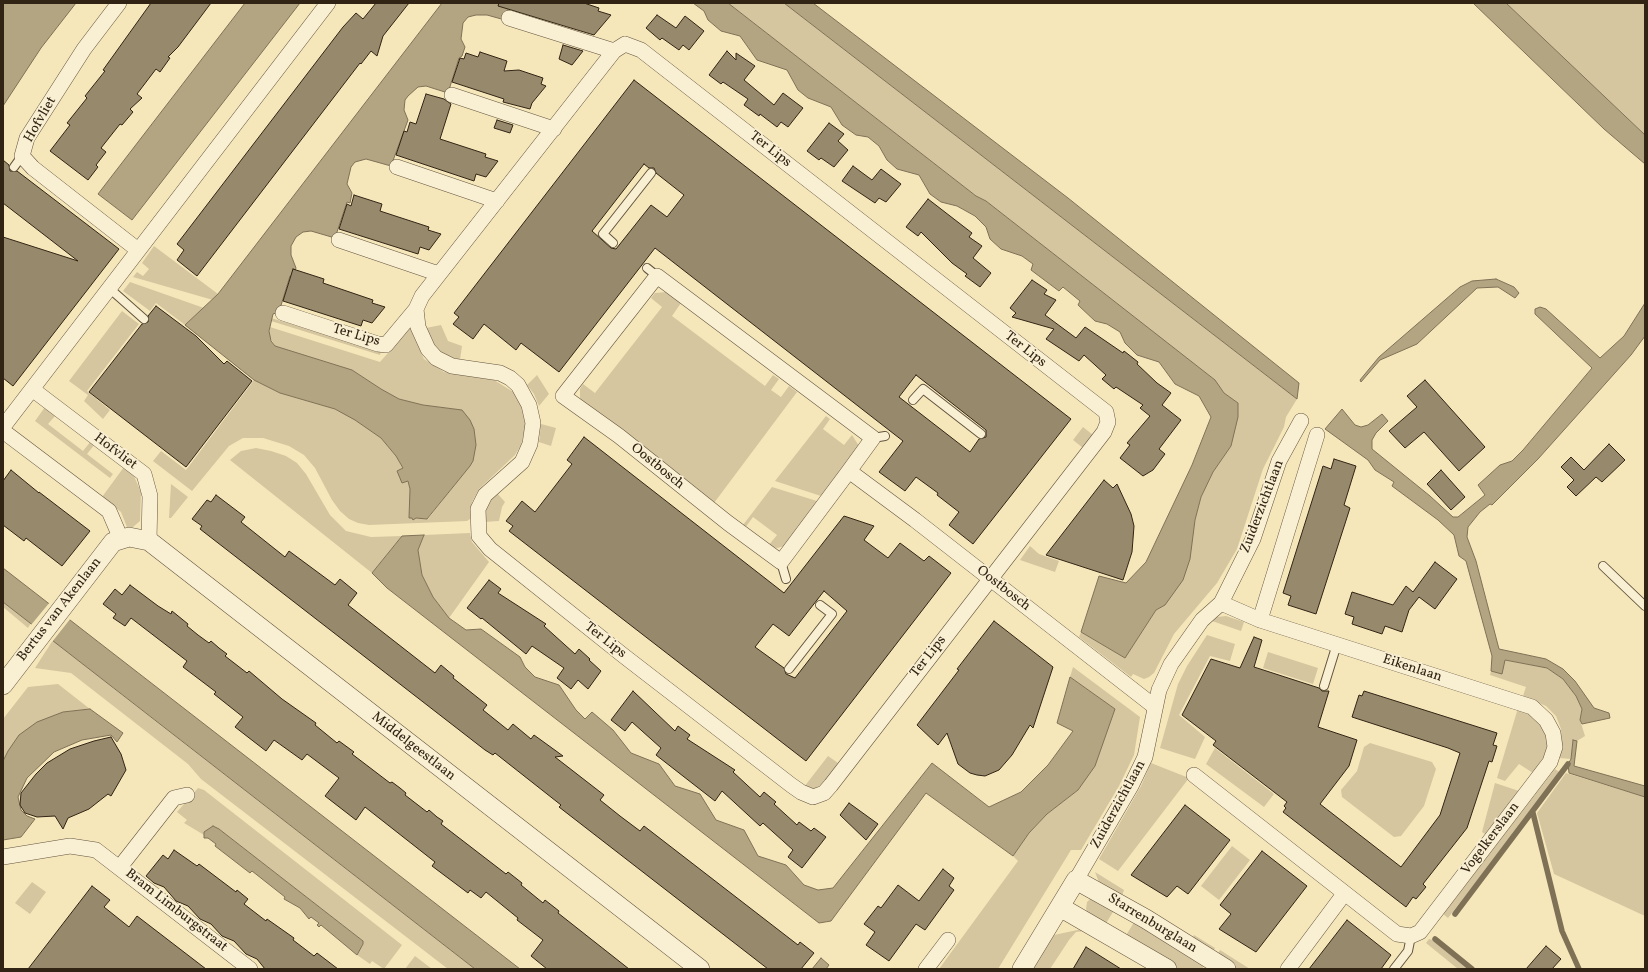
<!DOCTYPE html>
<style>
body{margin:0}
#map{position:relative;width:1648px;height:972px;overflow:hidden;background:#f6e7bb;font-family:Vollkorn,serif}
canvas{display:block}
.frame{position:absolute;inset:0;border:4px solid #312414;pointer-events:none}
</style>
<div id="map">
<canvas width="1648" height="972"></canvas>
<div class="frame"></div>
</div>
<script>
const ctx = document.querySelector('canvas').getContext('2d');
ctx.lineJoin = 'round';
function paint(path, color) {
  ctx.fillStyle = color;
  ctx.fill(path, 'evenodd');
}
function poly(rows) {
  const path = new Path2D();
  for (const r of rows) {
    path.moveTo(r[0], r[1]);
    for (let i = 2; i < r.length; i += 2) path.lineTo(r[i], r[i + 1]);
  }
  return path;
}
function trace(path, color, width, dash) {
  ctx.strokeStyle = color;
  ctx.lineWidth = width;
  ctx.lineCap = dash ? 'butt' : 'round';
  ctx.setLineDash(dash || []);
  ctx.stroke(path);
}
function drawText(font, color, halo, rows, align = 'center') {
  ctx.font = font + ' Vollkorn,serif';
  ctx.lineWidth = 3.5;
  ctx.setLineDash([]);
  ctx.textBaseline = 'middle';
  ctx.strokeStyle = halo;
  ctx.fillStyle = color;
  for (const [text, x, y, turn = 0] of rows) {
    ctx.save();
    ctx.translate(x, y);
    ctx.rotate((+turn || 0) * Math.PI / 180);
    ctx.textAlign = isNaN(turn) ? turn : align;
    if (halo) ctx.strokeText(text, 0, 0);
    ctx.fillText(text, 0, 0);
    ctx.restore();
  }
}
const green = poly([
 [728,3,784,3,1297,399,1286,417,1284,427,1263,469,1237,549,1217,583,1174,634,1154,673,1149,677,1144,679,1133,674,1131,677,1079,637,1081,632,1125,658,1156,610,1165,605,1195,520,1201,497,1213,472,1231,446,1238,403,1224,393,1214,380,986,201,976,196],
 [1506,3,1645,3,1645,135,1525,22],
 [154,246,218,294,213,300,133,277,137,272,143,276,149,269,142,263],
 [130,282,204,308,185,325,156,303,150,311,123,291],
 [667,292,681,303,672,316,765,386,773,375,779,379,771,390,781,397,789,386,797,392,714,503,582,401,580,398,580,389,583,384,595,393,662,307,651,298,655,293],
 [122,311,139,324,87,391,110,410,103,419,84,401,88,395,69,381],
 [271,318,381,351,380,355,271,321],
 [441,325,448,341,462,346,460,360,445,355,434,348,426,328],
 [270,327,380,362,410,328,424,359,444,372,494,380,515,393,525,413,526,424,521,445,515,455,479,489,472,502,470,519,467,521,369,525,358,523,349,519,340,511,332,500,315,468,304,455,289,446,263,438,243,438,229,446,192,491,153,461,161,451,186,470,254,380,280,393,335,409,355,419,381,438,396,456,403,468,402,483,408,480,410,489,412,518,428,519,473,461,462,410,423,405,399,399,381,389,352,370,275,346,269,336],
 [537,375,549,394,539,406,534,394,527,385],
 [45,407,56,415,48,424,83,451,91,441,95,444,87,454,113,474,110,478,35,421],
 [826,416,830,419,823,429,844,445,852,435,859,446,824,497,775,481],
 [541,424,556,428,551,446,539,442],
 [1083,427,1093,435,1083,448,1073,440],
 [256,448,271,451,286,456,297,463,306,474,330,515,346,531,371,537,402,536,372,573,230,460,241,451],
 [124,467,133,474,141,492,140,521,133,527,127,527,121,512,102,497],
 [171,484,188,497,171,518,169,518],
 [772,487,820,502,785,546,777,548,768,546,777,535,753,517,745,528,743,525],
 [496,492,505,502,502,507,499,521,484,522,487,504],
 [470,533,472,542,489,562,449,618,433,597,422,575,418,550,424,535],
 [1030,546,1039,554,1059,561,1055,572,1020,560],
 [3,602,31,623,28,628,3,607],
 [1226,616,1244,622,1241,631,1212,621,1217,617],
 [1207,635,1235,644,1230,661,1210,656,1179,715,1205,737,1195,759,1160,748,1178,684,1187,666],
 [53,640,122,695,475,969,448,969,201,779,188,764,71,673,35,668],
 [1268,652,1318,668,1313,684,1263,668],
 [1504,660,1547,668,1563,679,1576,696,1582,709,1580,720,1585,736,1577,741,1573,741,1571,759,1559,758,1562,747,1561,729,1556,716,1546,706,1523,696,1526,687,1490,675,1491,671,1501,673],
 [1073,667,1140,717,1134,755,1119,786,1081,850,1071,850,998,969,939,969,1018,861,1013,856,1029,833,1047,814,1078,790,1115,709,1070,677],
 [58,684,90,709,63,712,8,751,3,761,3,719,28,687],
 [1518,708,1526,711,1546,728,1549,744,1545,755,1533,773,1519,764,1505,781,1497,778],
 [1370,743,1432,762,1436,769,1424,806,1401,836,1394,837,1342,797,1341,790,1357,771,1364,747],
 [1215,748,1274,794,1264,807,1206,764],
 [828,756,838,763,822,784,814,789,804,787],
 [1151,763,1189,778,1118,871,1099,859,1141,786],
 [1555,769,1561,773,1448,918,1443,914],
 [1566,773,1645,797,1645,916,1554,874,1537,813],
 [1495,783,1519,791,1485,834,1482,832],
 [198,788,204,790,402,945,384,969,372,961,370,964,357,955,363,944,363,941,219,829,205,832,204,835,184,823,187,820,177,812],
 [1232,846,1250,860,1219,900,1201,886],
 [1095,872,1124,890,1121,899,1100,885],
 [32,882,46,892,30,914,15,903],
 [1092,897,1116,907,1105,925,1089,916,1086,909,1087,902],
 [1136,919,1206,962,1202,969,1176,969,1125,937],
 [1082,929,1084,931,1076,932,1069,940,1050,969,1033,969,1054,935],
 [1194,935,1215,948,1212,954,1191,941],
 [1429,939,1433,940,1468,969,1458,969,1426,943],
 [1220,950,1250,969,1235,969,1216,957],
 [415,956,432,969,405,969]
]);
const water = poly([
 [3,3,76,3,41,48,3,106,3,3],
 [245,3,300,3,132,220,98,194,245,3],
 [442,3,510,3,505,20,487,15,476,15,468,17,463,23,461,39,465,47,462,56,459,58,448,93,426,86,418,87,408,96,405,100,404,110,408,120,391,166,366,159,355,162,351,167,347,184,352,193,350,203,347,202,335,238,311,231,303,232,296,237,291,246,291,255,296,268,293,277,290,276,279,312,273,314,269,331,271,341,275,346,352,370,381,389,399,399,423,405,462,410,470,420,474,429,476,445,473,461,470,466,427,519,416,518,413,520,412,518,409,518,410,489,408,481,402,483,397,471,403,468,396,456,381,438,355,420,335,409,280,393,254,380,185,325,218,294,442,3],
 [693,3,728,3,976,196,986,201,1215,380,1224,393,1238,403,1238,417,1231,446,1213,472,1201,497,1195,520,1190,559,1183,580,1165,605,1156,610,1125,658,1081,632,1099,576,1126,583,1146,562,1192,465,1211,417,1199,396,1175,384,1159,362,1137,355,1125,343,1120,332,1107,324,1095,321,1078,305,1080,301,1063,287,1059,291,1031,270,1033,264,1022,256,1001,249,990,239,986,227,975,216,957,206,941,202,930,194,919,175,897,169,887,160,879,146,868,137,856,135,842,125,831,107,808,98,798,90,787,70,757,60,740,36,721,31,708,20,704,11,693,3],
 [784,3,813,3,1068,198,1299,383,1297,399,784,3],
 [1473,3,1506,3,1645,135,1645,164,1604,129,1473,3],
 [1496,279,1514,287,1519,293,1515,298,1498,287,1477,288,1417,344,1380,360,1361,382,1360,380,1379,357,1460,287,1472,281,1496,279],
 [1645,303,1645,336,1631,355,1538,459,1492,505,1490,504,1480,512,1468,527,1467,537,1476,561,1499,649,1546,659,1563,669,1575,681,1594,708,1609,713,1610,718,1582,724,1580,720,1582,709,1576,696,1563,679,1547,668,1505,660,1502,674,1491,671,1492,656,1466,561,1459,556,1454,535,1438,520,1392,486,1394,482,1375,470,1368,460,1325,429,1342,409,1355,425,1361,427,1368,425,1382,414,1388,421,1376,433,1372,440,1372,449,1430,496,1453,517,1458,517,1485,495,1478,485,1500,465,1512,461,1523,450,1592,368,1535,314,1535,309,1540,307,1546,309,1600,358,1624,336,1645,303],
 [424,535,418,550,422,575,433,597,449,618,466,630,481,629,520,657,525,667,535,677,559,685,576,710,585,719,592,712,613,730,631,753,659,764,675,786,700,794,716,820,744,830,758,856,786,865,804,885,818,890,833,888,932,763,989,807,1021,792,1048,765,1073,731,1057,723,1070,677,1115,709,1095,766,1078,790,1047,814,1029,833,1013,856,926,793,831,921,819,923,387,588,372,573,402,536,424,535],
 [3,568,520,969,475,969,3,602,3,568],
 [90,709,123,733,117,742,111,735,82,740,54,752,27,778,18,797,21,810,27,816,35,819,21,837,3,840,3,761,8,751,19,735,37,722,63,712,90,709],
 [1573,740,1577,741,1574,766,1645,786,1645,797,1569,773,1568,764,1571,759,1573,740],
 [213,826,219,829,363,941,363,944,357,955,321,925,319,927,317,925,319,923,311,917,309,919,300,908,284,899,285,897,252,871,250,873,215,846,216,844,208,838,204,838,204,832,213,826],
 [821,958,829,965,826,969,812,969,821,958]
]);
const pier = poly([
 [50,602,71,618,52,642,31,625]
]);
const stream = poly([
 [1533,813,1562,931,1579,969],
 [1455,914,1568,764],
 [1435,939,1472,969]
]);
const building = poly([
 [151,3,211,3,178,47,168,57,170,58,160,72,156,69,137,94,142,98,130,109,133,112,122,125,120,124,101,148,106,152,96,165,98,167,88,180,50,151,70,125,67,123,87,98,85,96,105,71,103,70,151,3],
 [376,3,409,3,383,36,377,56,371,51,361,64,360,63,197,276,177,260,184,250,177,244,343,27,356,13,363,19,376,3],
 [499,3,584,3,599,8,598,11,611,15,594,35,498,6,499,3],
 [657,15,676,28,685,16,704,31,689,50,683,45,679,50,662,38,660,40,646,28,657,15],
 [563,45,583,51,572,65,559,59,563,45],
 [727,51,736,60,736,53,755,66,744,80,774,105,783,93,803,108,788,127,781,122,777,127,760,114,759,116,744,105,748,99,723,82,721,84,709,75,727,51],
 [480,52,507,61,504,71,519,70,543,78,541,84,546,86,532,103,530,109,503,102,504,99,452,82,460,58,464,59,466,53,478,57,480,52],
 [634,80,1071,419,973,544,949,525,959,512,937,495,938,493,916,477,905,491,879,472,903,441,655,248,559,372,521,343,516,350,484,324,473,339,453,324,459,317,454,313,634,80],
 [644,164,649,168,654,168,656,173,684,195,667,217,651,205,616,249,611,248,592,231,644,164],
 [916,375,986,430,986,437,979,439,970,452,899,397,916,375],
 [426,94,444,99,451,104,440,139,486,154,485,157,498,161,486,177,476,174,474,181,396,155,404,131,407,132,410,122,416,124,426,94],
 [497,120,513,125,510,133,494,128,497,120],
 [829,123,844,134,838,141,848,150,834,167,821,158,819,160,807,151,829,123],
 [3,160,9,165,10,171,17,171,119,249,13,386,3,378,3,237,78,261,3,203,3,160],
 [853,166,872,180,881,169,901,184,886,202,879,198,875,203,842,181,853,166],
 [354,195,382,204,380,211,429,227,428,230,441,234,429,250,420,247,418,254,339,229,347,204,351,206,354,195],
 [928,199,972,233,969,237,982,246,973,258,991,273,980,287,965,276,967,274,952,263,921,232,918,236,906,227,928,199],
 [293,269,324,279,323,283,373,300,372,303,385,307,372,323,363,320,361,326,283,301,293,269],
 [1032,280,1047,290,1044,294,1056,300,1045,315,1076,338,1085,327,1123,353,1124,351,1138,362,1137,364,1157,383,1171,393,1162,405,1181,420,1159,449,1165,454,1153,470,1143,476,1120,458,1130,445,1127,443,1150,416,1140,408,1143,405,1116,387,1114,389,1102,379,1106,375,1084,355,1079,361,1046,339,1054,329,1012,317,1016,313,1010,308,1032,280],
 [156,306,196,336,224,364,227,361,252,381,186,467,89,392,142,324,148,322,148,316,156,306],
 [1425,380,1485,447,1459,471,1424,432,1405,448,1389,431,1417,407,1407,396,1425,380],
 [584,437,784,593,844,516,874,526,864,540,888,558,900,543,924,561,929,556,951,573,806,761,509,531,513,526,506,521,522,501,535,512,572,464,567,460,584,437],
 [824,591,847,611,795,678,786,674,784,668,755,647,773,624,789,636,824,591],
 [1609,444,1625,460,1602,482,1596,477,1576,496,1567,487,1574,480,1561,467,1571,457,1584,470,1609,444],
 [1334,459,1356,466,1344,505,1350,508,1316,614,1288,605,1291,596,1283,593,1323,466,1331,469,1334,459],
 [11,470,39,493,39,492,90,531,62,566,26,538,24,541,3,525,3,481,11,470],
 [1441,470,1465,497,1451,510,1427,484,1441,470],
 [1104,480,1113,488,1117,484,1131,514,1134,526,1132,552,1123,580,1046,555,1104,480],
 [216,495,245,517,241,522,285,557,289,551,335,585,340,579,357,593,348,605,435,673,441,665,454,676,453,678,487,705,483,710,508,730,513,724,531,739,534,735,563,756,555,757,604,795,600,800,620,816,640,831,644,826,798,945,800,942,814,953,801,969,768,969,559,807,561,805,495,753,493,755,485,750,200,529,202,526,192,519,207,500,211,502,216,495],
 [1435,562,1457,579,1435,609,1419,597,1409,610,1402,632,1385,626,1382,634,1352,624,1354,617,1345,614,1352,592,1393,605,1406,586,1413,592,1435,562],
 [489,580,501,589,498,593,546,624,544,626,575,654,579,649,590,659,589,660,601,671,588,689,578,680,571,689,557,678,564,668,532,646,526,654,482,618,481,619,467,608,489,580],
 [130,585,158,606,171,614,172,611,188,624,187,626,198,635,209,643,211,641,219,648,227,654,225,656,247,673,249,671,282,699,316,723,315,725,337,743,339,741,354,752,352,754,390,783,392,782,400,788,406,793,405,795,427,812,429,810,437,817,443,821,441,824,506,874,508,872,522,883,521,885,543,903,545,900,559,911,558,913,629,969,547,969,531,956,543,940,517,920,518,918,486,892,481,898,470,890,468,893,432,866,435,862,365,807,356,820,325,796,339,778,307,754,302,760,274,740,266,751,235,727,243,717,214,694,216,692,183,667,187,661,131,618,125,626,113,618,116,614,103,604,115,589,122,595,130,585],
 [994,621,1053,667,1033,728,1030,725,1012,755,999,770,985,776,977,775,970,773,958,764,947,733,938,745,917,725,959,670,957,669,994,621],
 [1254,637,1262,640,1254,667,1319,688,1322,691,1329,691,1318,727,1357,740,1349,766,1320,804,1401,867,1440,815,1460,753,1448,748,1352,717,1359,695,1362,696,1364,691,1497,733,1493,745,1497,746,1492,762,1489,761,1467,828,1423,884,1426,887,1416,899,1413,897,1406,907,1283,812,1286,808,1284,806,1287,802,1213,745,1216,741,1182,715,1211,659,1240,668,1254,637],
 [633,691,675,731,678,726,690,735,687,739,735,770,733,772,760,797,764,792,776,802,774,804,797,825,799,822,811,831,814,828,826,837,802,868,788,857,793,850,763,823,760,826,722,791,715,801,656,755,661,748,632,722,625,731,611,720,633,691],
 [111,737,121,754,126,770,111,796,108,794,89,809,68,818,63,829,55,816,37,817,25,813,20,805,21,793,36,774,47,763,70,749,94,741,111,737],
 [849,803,878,824,866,840,840,815,849,803],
 [1185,805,1230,840,1188,894,1177,886,1167,897,1131,875,1185,805],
 [174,850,197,866,199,864,236,892,237,890,248,899,244,904,266,921,267,919,294,938,293,940,314,956,317,953,338,969,265,969,257,959,246,954,234,941,222,936,211,924,200,919,188,906,176,901,164,887,154,883,146,876,163,855,168,859,174,850],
 [1262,851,1307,886,1256,952,1219,929,1231,914,1220,905,1262,851],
 [943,869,954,878,949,886,954,890,925,930,916,924,889,961,866,945,875,932,864,924,878,906,881,908,898,885,919,901,943,869],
 [92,886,110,900,104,907,129,927,137,916,206,969,28,969,92,886],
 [1347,920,1391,955,1381,969,1309,969,1347,920],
 [1546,946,1561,959,1552,969,1526,969,1546,946],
 [1086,947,1121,969,1073,969,1086,947]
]);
const service = poly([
 [14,167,22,156],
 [613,243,603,234,651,173],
 [647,268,657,276],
 [109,288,144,319],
 [913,400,923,389,981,434],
 [873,438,885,436],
 [781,562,786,579],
 [1603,566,1645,606],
 [789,669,832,614,820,605],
 [1324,686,1337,644],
 [1394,969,1408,951,1411,936]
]);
const minor = poly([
 [119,3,84,49,27,138,22,156,33,168,138,250],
 [509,18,614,51],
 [625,44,641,50,1106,412,1108,422,1104,432,831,785,824,793,813,797,801,792,791,785,624,656,490,549,479,536,478,509,485,495,522,462,530,444,533,423,529,405,518,385,510,378,500,373,452,366,436,358,428,349,418,327,416,309,422,296,614,51,625,44],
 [452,95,554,129],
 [397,167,497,201],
 [339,240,439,274],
 [283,313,378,344,386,345,416,309],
 [32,389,144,474,150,496,149,541],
 [3,427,328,3],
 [3,431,109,511,121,539],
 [849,471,781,562,728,523,619,436,563,396,657,276,873,438,849,471,915,520,1155,707],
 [1260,620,1317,435],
 [1194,775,1397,934,1411,936,1420,932,1550,762,1555,747,1553,733,1546,720,1532,707,1260,620,1221,603],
 [3,857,70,846,96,850,250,969],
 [120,867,174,798,187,795],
 [1076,880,1131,786,1145,757,1159,690,1171,664,1202,620,1221,603,1253,539,1279,461,1301,421],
 [926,969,948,940],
 [1288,969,1344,894]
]);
const tertiary = poly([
 [3,685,113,542,129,537,149,541,700,969],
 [1060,907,1167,969],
 [1022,969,1076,880,1146,919,1226,969]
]);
const streetNames = [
 ["Hofvliet",41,120,-60],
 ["Ter Lips",770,150,38],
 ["Ter Lips",356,336,16],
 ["Ter Lips",1025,350,38],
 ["Hofvliet",115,452,37],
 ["Oostbosch",657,467,39],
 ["Zuiderzichtlaan",1263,507,-69],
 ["Oostbosch",1003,589,38],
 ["Bertus van Akenlaan",60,610,-52],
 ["Ter Lips",605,641,38],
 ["Ter Lips",929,657,-52],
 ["Eikenlaan",1412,669,18],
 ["Middelgeestlaan",413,747,38],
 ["Zuiderzichtlaan",1119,805,-61],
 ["Vogelkerslaan",1491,839,-53],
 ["Bram Limburgstraat",176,911,38],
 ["Starrenburglaan",1152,924,31]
];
paint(green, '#d5c69f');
paint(water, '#b3a582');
trace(water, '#7f7156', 1);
paint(pier, '#f6e7bb');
trace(stream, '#7f7156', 5.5);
paint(building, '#97896b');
trace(building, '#312414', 1);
trace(service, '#62553e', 10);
trace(minor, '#62553e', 16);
trace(tertiary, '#62553e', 20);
trace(service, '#f9efd3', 8);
trace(minor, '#f9efd3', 15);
trace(tertiary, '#f9efd3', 19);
drawText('14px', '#312414', '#f9efd3', streetNames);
</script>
